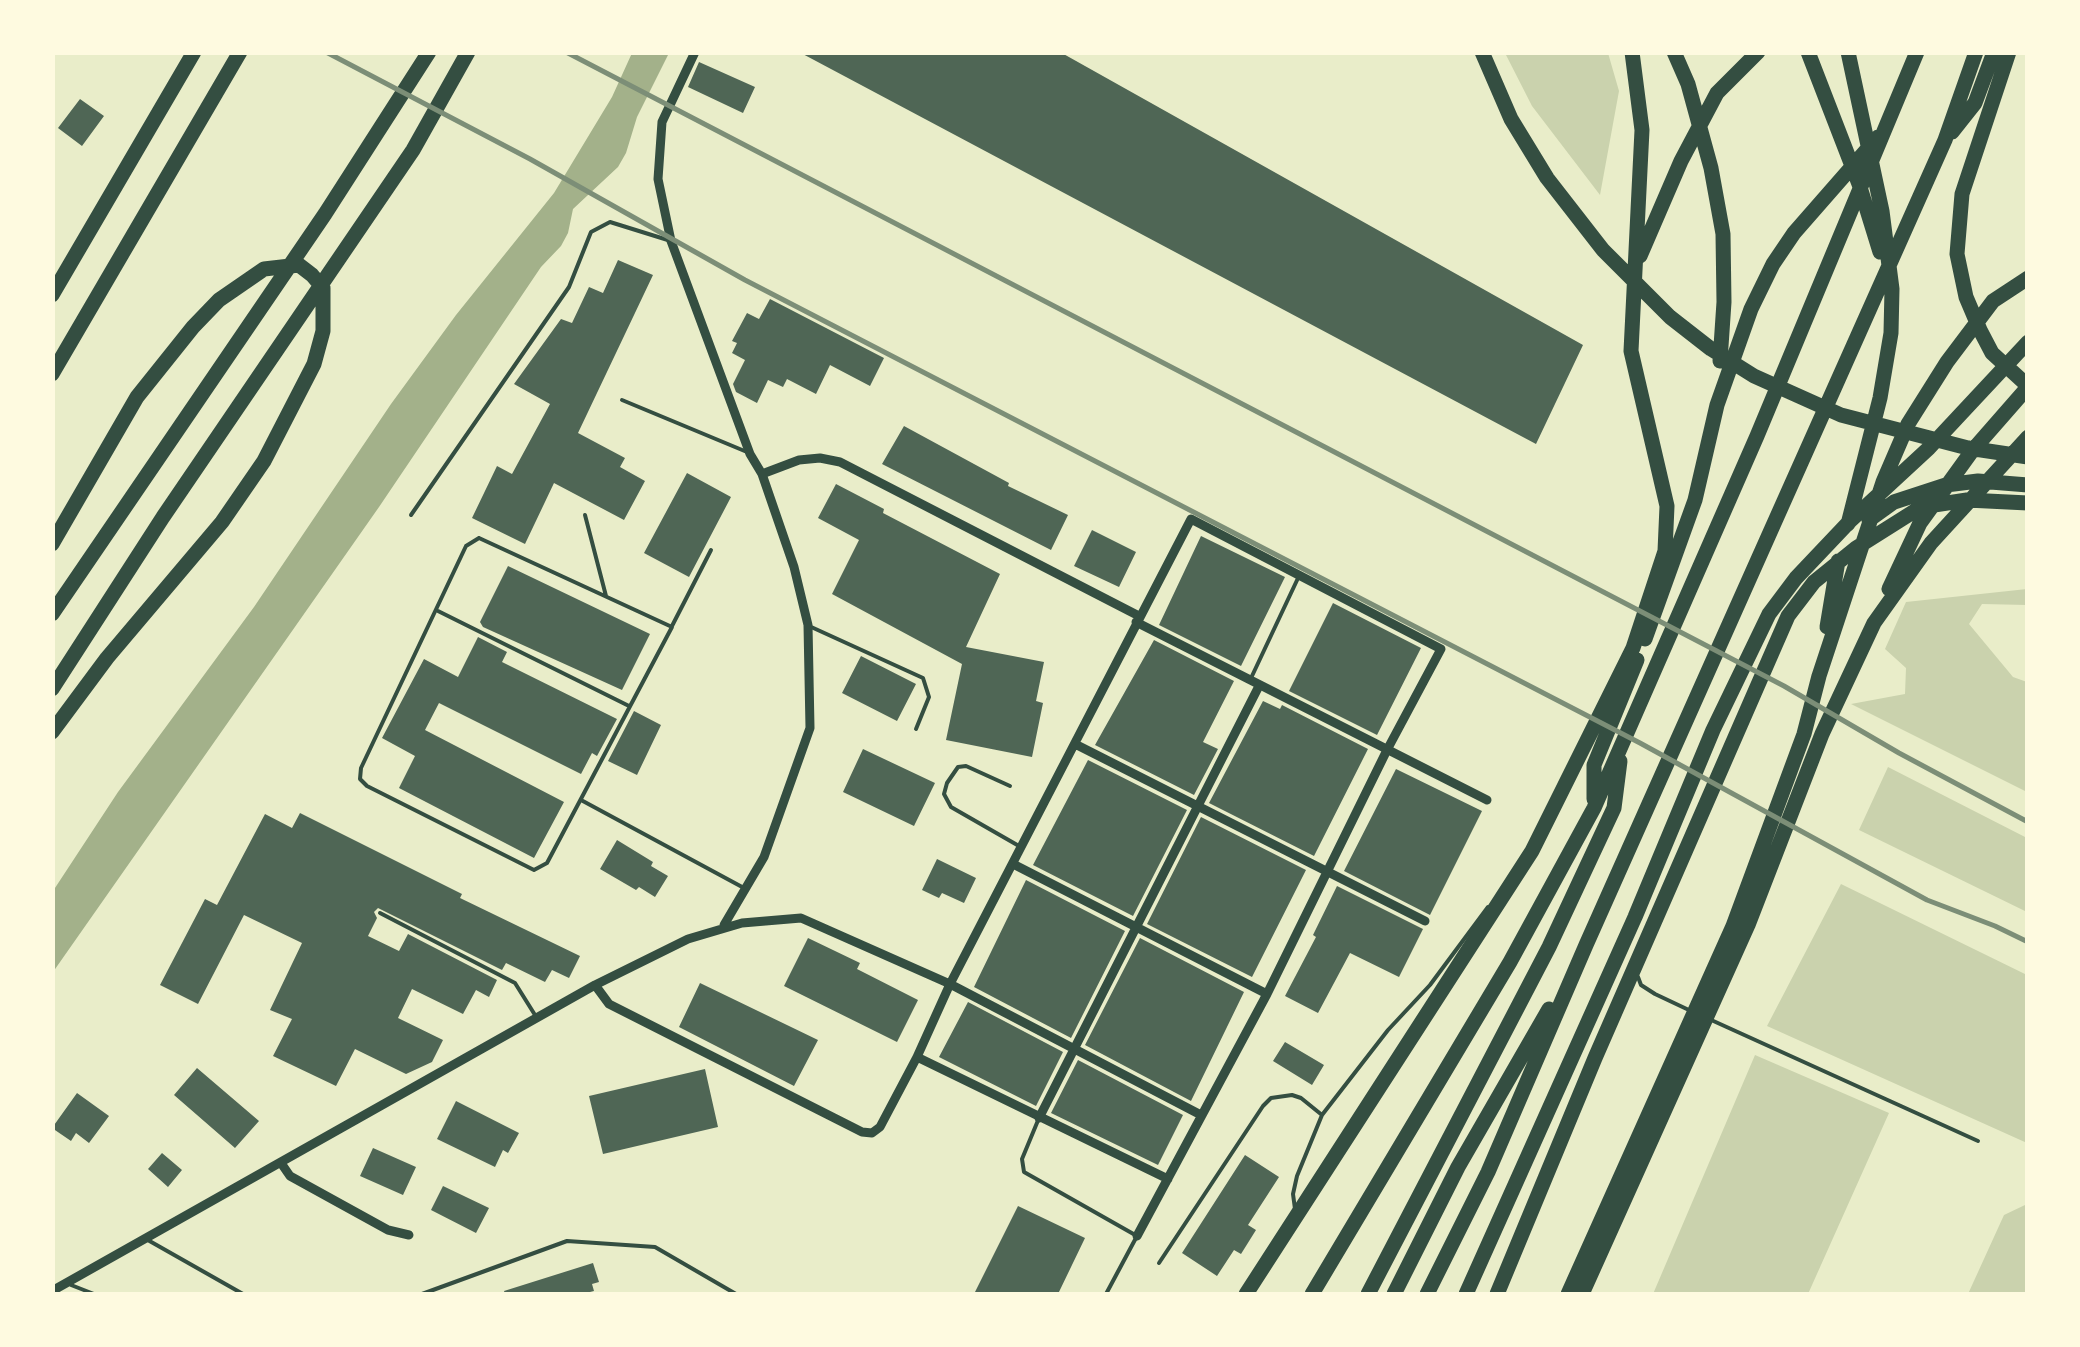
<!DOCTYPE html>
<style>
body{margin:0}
#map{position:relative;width:2080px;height:1347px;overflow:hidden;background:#e9edc9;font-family:Merriweather,serif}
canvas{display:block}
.frame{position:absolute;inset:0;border:55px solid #fefae0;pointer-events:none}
</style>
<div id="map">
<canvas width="2080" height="1347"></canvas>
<div class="frame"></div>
</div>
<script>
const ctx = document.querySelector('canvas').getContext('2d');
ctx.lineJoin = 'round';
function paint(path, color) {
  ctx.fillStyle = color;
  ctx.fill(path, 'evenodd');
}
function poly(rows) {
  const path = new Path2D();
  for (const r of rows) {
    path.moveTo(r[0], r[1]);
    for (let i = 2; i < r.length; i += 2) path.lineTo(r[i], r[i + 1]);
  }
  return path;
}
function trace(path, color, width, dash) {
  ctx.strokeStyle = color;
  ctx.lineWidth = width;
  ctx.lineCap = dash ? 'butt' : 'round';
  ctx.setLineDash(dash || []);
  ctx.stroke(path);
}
const green = poly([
 [1505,53,1608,53,1619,91,1600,195,1532,106],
 [2027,589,2027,605,1982,604,1969,624,2013,677,2027,682,2027,792,1851,704,1905,694,1906,668,1885,649,1906,602],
 [1888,767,2027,838,2027,912,1859,830],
 [1841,884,2027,975,2027,1143,1767,1026],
 [1755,1055,1889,1113,1808,1294,1653,1294],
 [2025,1205,2027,1294,1968,1294,2004,1215]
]);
const water = poly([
 [632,53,669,53,637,117,626,153,618,167,573,209,568,233,561,246,541,267,379,507,53,972,53,891,118,792,254,607,391,404,456,315,554,193,612,97]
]);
const building = poly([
 [799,52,1060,52,1583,345,1536,444],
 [699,62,755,87,743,113,688,87],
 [80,99,104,116,82,146,58,128],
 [618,260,653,275,578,433,625,458,620,467,645,481,624,520,554,483,525,544,472,518,497,466,512,474,550,404,514,384,561,319,572,323,589,287,603,293],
 [770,299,884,358,870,386,830,365,816,394,787,379,783,387,768,380,757,403,736,392,733,384,745,360,732,353,737,343,732,341,747,313,759,319],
 [904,426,1009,483,1008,486,1068,515,1051,550,882,464],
 [687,473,731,497,689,577,644,553],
 [836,484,884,509,883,513,1000,574,966,647,1044,662,1036,701,1043,703,1032,757,946,740,962,664,832,594,859,540,818,518],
 [1092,530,1136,552,1119,587,1074,566],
 [1201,536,1285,577,1241,666,1159,625],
 [508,566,650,634,622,690,483,627,480,622],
 [1333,603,1421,648,1377,735,1289,691],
 [478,637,507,652,502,662,617,719,597,756,592,753,581,774,439,703,425,730,564,802,534,858,399,788,415,756,382,738,424,659,458,677],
 [1154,640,1234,681,1203,742,1218,749,1194,795,1095,745],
 [861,656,916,684,897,721,842,693],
 [1263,701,1280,709,1282,705,1368,749,1314,856,1209,803],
 [634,711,661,725,637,775,608,761],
 [863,749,935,783,914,826,843,792],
 [1088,760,1187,810,1133,916,1033,865],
 [1396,769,1482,811,1430,915,1344,871],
 [300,813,462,894,460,898,580,956,569,978,552,970,545,982,506,963,502,970,378,908,374,912,377,918,368,936,399,951,408,934,497,980,489,997,476,990,463,1014,412,989,398,1018,443,1040,432,1062,406,1074,355,1049,336,1086,273,1056,292,1019,270,1010,302,943,244,915,198,1004,160,985,205,899,217,905,265,814,292,828],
 [1201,817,1306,870,1252,977,1147,924],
 [617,840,653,862,651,866,668,876,655,897,639,887,636,890,600,869],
 [937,859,976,878,964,903,942,893,939,898,922,890],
 [1026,880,1125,931,1071,1038,974,987],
 [1337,886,1423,929,1399,977,1350,953,1318,1013,1285,996,1316,937,1313,935],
 [808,938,860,963,857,969,918,1000,897,1042,784,986],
 [1140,938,1244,992,1191,1101,1085,1045],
 [700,983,818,1040,794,1086,679,1027],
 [968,1002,1063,1052,1036,1106,939,1057],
 [1285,1042,1324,1065,1312,1085,1273,1061],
 [1078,1060,1183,1115,1158,1165,1051,1113],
 [197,1068,259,1121,235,1148,174,1095],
 [705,1069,718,1127,603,1154,589,1096],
 [77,1093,109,1116,89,1143,76,1133,71,1141,52,1128],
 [456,1101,519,1133,508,1153,503,1150,495,1167,437,1139],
 [373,1148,416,1167,403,1195,360,1176],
 [162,1153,182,1170,168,1187,148,1169],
 [1245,1155,1279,1177,1248,1225,1256,1230,1241,1254,1234,1250,1217,1276,1182,1253],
 [443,1186,489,1208,476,1233,431,1210],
 [1018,1206,1085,1238,1058,1294,974,1294],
 [593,1263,599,1282,592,1284,594,1291,582,1294,505,1294,504,1291]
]);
const service = poly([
 [622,400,747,452],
 [411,515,569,287,591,232,610,222,671,241],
 [585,515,606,596],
 [479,538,672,627,547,863,534,870,367,786,360,779,361,768,466,546,479,538],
 [438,611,629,706],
 [672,626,711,550],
 [809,626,923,678,929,697,916,729],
 [1252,676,1299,576],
 [1010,786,966,766,958,767,947,783,944,794,951,807,1019,846],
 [581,800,744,888],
 [380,913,515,983,535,1015],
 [1638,977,1641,985,1655,994,1691,1011],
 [1709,1019,1978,1141],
 [1039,1118,1022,1159,1024,1172,1137,1236,1106,1294],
 [1295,1209,1293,1194,1297,1176,1322,1115,1388,1030,1430,985,1488,907],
 [146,1239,243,1294],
 [1159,1263,1263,1106,1271,1098,1292,1095,1301,1098,1322,1115],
 [71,1285,94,1294],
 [422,1294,567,1241,655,1247,736,1294]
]);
const minor = poly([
 [695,52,662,122,658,179,671,241,750,454,762,474,794,567,808,625,810,728,764,857,724,925],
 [762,474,799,460,820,458,840,462,1139,616],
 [1136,622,1487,800],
 [1075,744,1425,921],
 [1015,865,1267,994],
 [595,985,609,1004,862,1132,872,1133,880,1127,917,1057,950,984,1191,519,1441,649,1387,750,1267,994,1137,1236],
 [917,1057,1168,1179],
 [1039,1118,1259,686],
 [281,1163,290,1176,388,1230,409,1235],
 [52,1291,595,985,688,939,742,923,801,918,950,984,1201,1115]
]);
const motorway = poly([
 [1482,52,1511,119,1547,178,1603,250,1670,317,1711,349,1754,376,1841,415,1968,448,2028,457],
 [1674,52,1688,84,1711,168,1723,234,1724,302,1720,361],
 [1808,52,1859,184,1880,252],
 [2009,52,1962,194,1957,254,1966,297,1980,330,1992,353,2028,386],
 [1952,132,1975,103,1994,52],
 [1640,256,1681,161,1717,93,1758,52],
 [52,295,194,52],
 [52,374,240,52],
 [1869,520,1894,502,1946,485,1978,481,2028,485],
 [1848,524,1880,398,1891,333,1892,289,1882,211,1848,52],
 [52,544,137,397,193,327,219,300,264,269,299,265,312,275,323,288,323,331,314,364,264,461,222,522,107,658,52,732],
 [1889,589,1920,523,1972,451,2028,387],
 [52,614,325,214,429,52],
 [1827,627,1838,561],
 [1645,639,1695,500,1717,405,1751,309,1773,264,1794,233,1878,137],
 [52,689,163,517,413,150,468,52],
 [1594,799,1594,765,1637,660],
 [1246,1294,1532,851,1633,648,1665,551,1667,506,1631,351,1642,130,1632,52],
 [1312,1294,1510,962,1594,808,1757,436,1917,52],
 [1368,1294,1549,947,1614,808,1620,761],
 [1394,1294,1458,1167,1549,1009],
 [1427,1294,1488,1172,1586,945,1945,140,1976,52],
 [1466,1294,1635,917,1713,730,1769,614,1796,578,1850,521,1929,448,2028,342],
 [1497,1294,1595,1058,1788,616,1814,582,1856,548,1921,507,1967,500,2028,503],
 [1568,1294,1733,926,1804,734,1819,676,1883,482,1908,424,1947,362,1993,301,2028,278],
 [1582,1294,1748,925,1822,734,1874,623,1931,543,2028,437]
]);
const rail = poly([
 [326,52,530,159,745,280,1640,743,1927,900,1995,926,2028,942],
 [566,52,1784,686,1899,753,2028,822]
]);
paint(green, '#cad2ad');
paint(water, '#a3b18a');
paint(building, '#4f6655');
trace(service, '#344e41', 4);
trace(minor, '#344e41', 9);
trace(motorway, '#344e41', 15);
trace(rail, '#7c8e77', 5);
</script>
